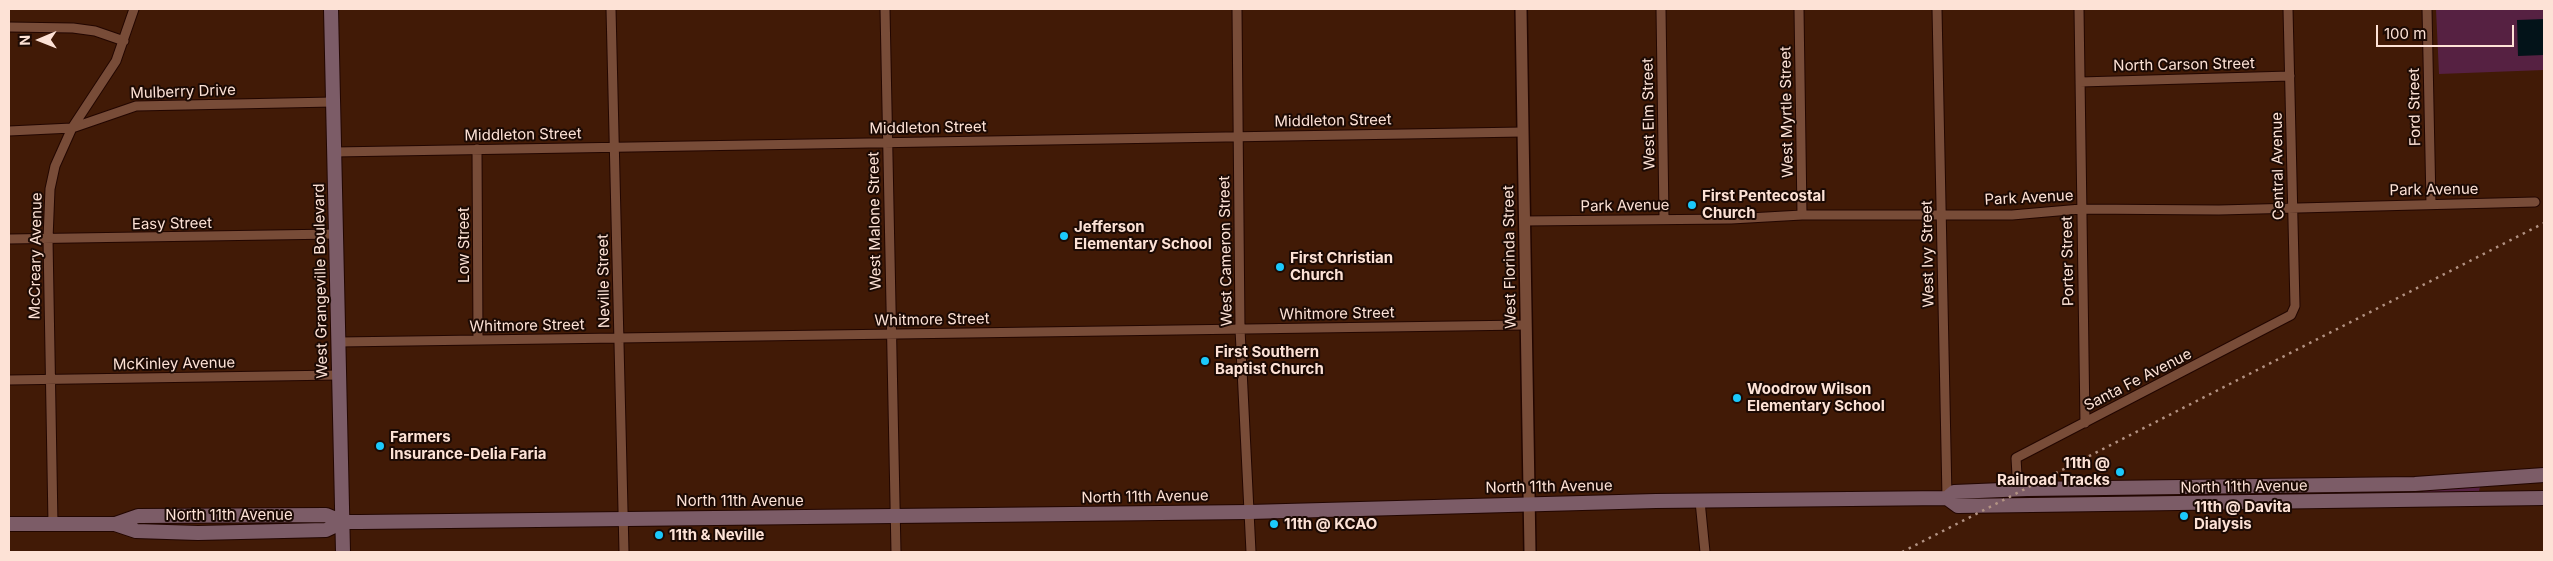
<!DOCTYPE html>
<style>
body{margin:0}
#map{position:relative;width:2553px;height:561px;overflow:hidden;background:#411a06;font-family:Inter,sans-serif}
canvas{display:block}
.frame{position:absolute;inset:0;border:10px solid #fde2d6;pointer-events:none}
.north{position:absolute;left:15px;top:15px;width:50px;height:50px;-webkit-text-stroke:4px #1c0a04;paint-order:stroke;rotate:269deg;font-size:14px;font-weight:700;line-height:20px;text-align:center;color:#fde2d6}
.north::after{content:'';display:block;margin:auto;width:18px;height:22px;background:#fde2d6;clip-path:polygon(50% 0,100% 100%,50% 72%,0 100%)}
.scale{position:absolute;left:2376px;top:25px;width:138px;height:22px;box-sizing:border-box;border:2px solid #fde2d6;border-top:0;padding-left:6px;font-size:15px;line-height:18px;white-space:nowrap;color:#fde2d6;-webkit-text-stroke:4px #1c0a04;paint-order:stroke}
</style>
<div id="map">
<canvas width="2553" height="561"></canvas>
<div class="frame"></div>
<div class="north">N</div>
<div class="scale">100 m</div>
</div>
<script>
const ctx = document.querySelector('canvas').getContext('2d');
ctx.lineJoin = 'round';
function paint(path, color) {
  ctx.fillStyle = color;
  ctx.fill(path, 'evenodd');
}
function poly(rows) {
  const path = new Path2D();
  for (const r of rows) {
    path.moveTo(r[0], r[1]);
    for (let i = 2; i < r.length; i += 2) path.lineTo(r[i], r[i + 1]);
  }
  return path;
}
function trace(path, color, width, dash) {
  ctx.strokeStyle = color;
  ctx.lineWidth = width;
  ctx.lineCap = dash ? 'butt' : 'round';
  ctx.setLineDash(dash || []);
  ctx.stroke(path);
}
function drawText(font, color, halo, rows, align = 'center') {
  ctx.font = font + ' Inter,sans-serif';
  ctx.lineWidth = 4;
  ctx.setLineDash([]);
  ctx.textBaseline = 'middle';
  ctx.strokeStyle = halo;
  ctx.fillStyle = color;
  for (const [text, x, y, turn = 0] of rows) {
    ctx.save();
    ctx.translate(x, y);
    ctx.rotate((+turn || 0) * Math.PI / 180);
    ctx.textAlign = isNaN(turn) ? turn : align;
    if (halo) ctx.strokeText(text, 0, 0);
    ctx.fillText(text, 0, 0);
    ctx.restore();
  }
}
const green = poly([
 [2436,9,2544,9,2544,70,2439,74],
 [2480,487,2479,491,2467,495,2422,495,2423,489]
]);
const water = poly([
 [2544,19,2544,55,2518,56,2517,20]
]);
const minor = poly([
 [611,9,624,552],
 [885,9,896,552],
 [1237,9,1240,329,1251,552],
 [1661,9,1664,218],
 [1799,9,1802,215],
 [1937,9,1947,498],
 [2079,9,2085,423],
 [2427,9,2431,204],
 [9,27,73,28,95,31,124,41],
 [2080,82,2290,76],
 [9,131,72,128,136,106,333,102],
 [477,149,478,340],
 [334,152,1523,132],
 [1524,221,1731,219,1802,215,2012,215,2081,209,2219,210,2535,202],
 [9,239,336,234],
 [339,342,1525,325],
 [9,380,339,375],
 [2017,475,2016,458,2291,315,2295,306,2288,9],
 [1700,501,1705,552],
 [53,524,48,239,50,189,55,166,72,128,116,61,134,9]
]);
const tertiary = poly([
 [1521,9,1530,552]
]);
const secondary = poly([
 [331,9,343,552],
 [1947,498,1958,506,2544,498],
 [9,524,115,524,138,516,326,515,343,522],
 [115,524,136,531,198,533,326,530,343,522,360,522,1249,512,1656,501,1947,498,1954,492,2027,489,2415,484,2544,475]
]);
const rail = poly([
 [1902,552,2544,223]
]);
const markers = [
 [1692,205,5,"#1bc9fc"],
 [1064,236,5,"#1bc9fc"],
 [1280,267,5,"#1bc9fc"],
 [1205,361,5,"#1bc9fc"],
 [1737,398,5,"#1bc9fc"],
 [380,446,5,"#1bc9fc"],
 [2120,472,5,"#1bc9fc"],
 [2184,516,5,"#1bc9fc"],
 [1274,524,5,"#1bc9fc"],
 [659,535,5,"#1bc9fc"]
];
const streetNames = [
 ["North Carson Street",2184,65,-1],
 ["Mulberry Drive",183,92,-2],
 ["Ford Street",2415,107,-91],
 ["West Myrtle Street",1787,112,-91],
 ["West Elm Street",1649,114,-91],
 ["Middleton Street",1333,121,-1],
 ["Middleton Street",928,128,-1],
 ["Middleton Street",523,135,-1],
 ["Central Avenue",2278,166,-91],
 ["Park Avenue",2434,190,-1],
 ["Park Avenue",2029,198,-3],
 ["Park Avenue",1625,206,-1],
 ["West Malone Street",875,221,-91],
 ["Easy Street",172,224,-1],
 ["Low Street",464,245,-90],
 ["West Cameron Street",1226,251,-91],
 ["West Ivy Street",1928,254,-91],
 ["McCreary Avenue",36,256,-89],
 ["West Florinda Street",1510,257,-91],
 ["Porter Street",2068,261,-91],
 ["West Grangeville Boulevard",321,281,-91],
 ["Neville Street",604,281,-91],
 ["Whitmore Street",1337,314,-1],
 ["Whitmore Street",932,320,-1],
 ["Whitmore Street",527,326,-1],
 ["McKinley Avenue",174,364,-1],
 ["Santa Fe Avenue",2138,380,-27],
 ["North 11th Avenue",1549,487,-1],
 ["North 11th Avenue",2244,487,-1],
 ["North 11th Avenue",1145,497,-1],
 ["North 11th Avenue",740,501],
 ["North 11th Avenue",229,515]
];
const poiNames = [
 ["First Pentecostal",1702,196],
 ["Church",1702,213],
 ["Jefferson",1074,227],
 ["Elementary School",1074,244],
 ["First Christian",1290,258],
 ["Church",1290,275],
 ["First Southern",1215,352],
 ["Baptist Church",1215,369],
 ["Woodrow Wilson",1747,389],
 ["Elementary School",1747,406],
 ["Farmers",390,437],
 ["Insurance-Delia Faria",390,454],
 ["11th @",2110,463,"right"],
 ["Railroad Tracks",2110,480,"right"],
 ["11th @ Davita",2194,507],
 ["Dialysis",2194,524],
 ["11th @ KCAO",1284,524],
 ["11th & Neville",669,535]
];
paint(green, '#562142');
paint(water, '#031319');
trace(minor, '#220600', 11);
trace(tertiary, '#220600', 14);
trace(secondary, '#220600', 16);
trace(minor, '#784c38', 9);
trace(tertiary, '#784c38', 11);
trace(secondary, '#7c5c67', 14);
trace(rail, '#b29283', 2.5, [2.5, 5]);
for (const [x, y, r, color] of markers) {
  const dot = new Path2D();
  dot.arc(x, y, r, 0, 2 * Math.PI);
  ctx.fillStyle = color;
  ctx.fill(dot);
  trace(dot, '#1c0a04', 2);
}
drawText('15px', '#fde2d6', '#1c0a04', streetNames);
drawText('bold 15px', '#fde2d6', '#1c0a04', poiNames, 'left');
</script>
